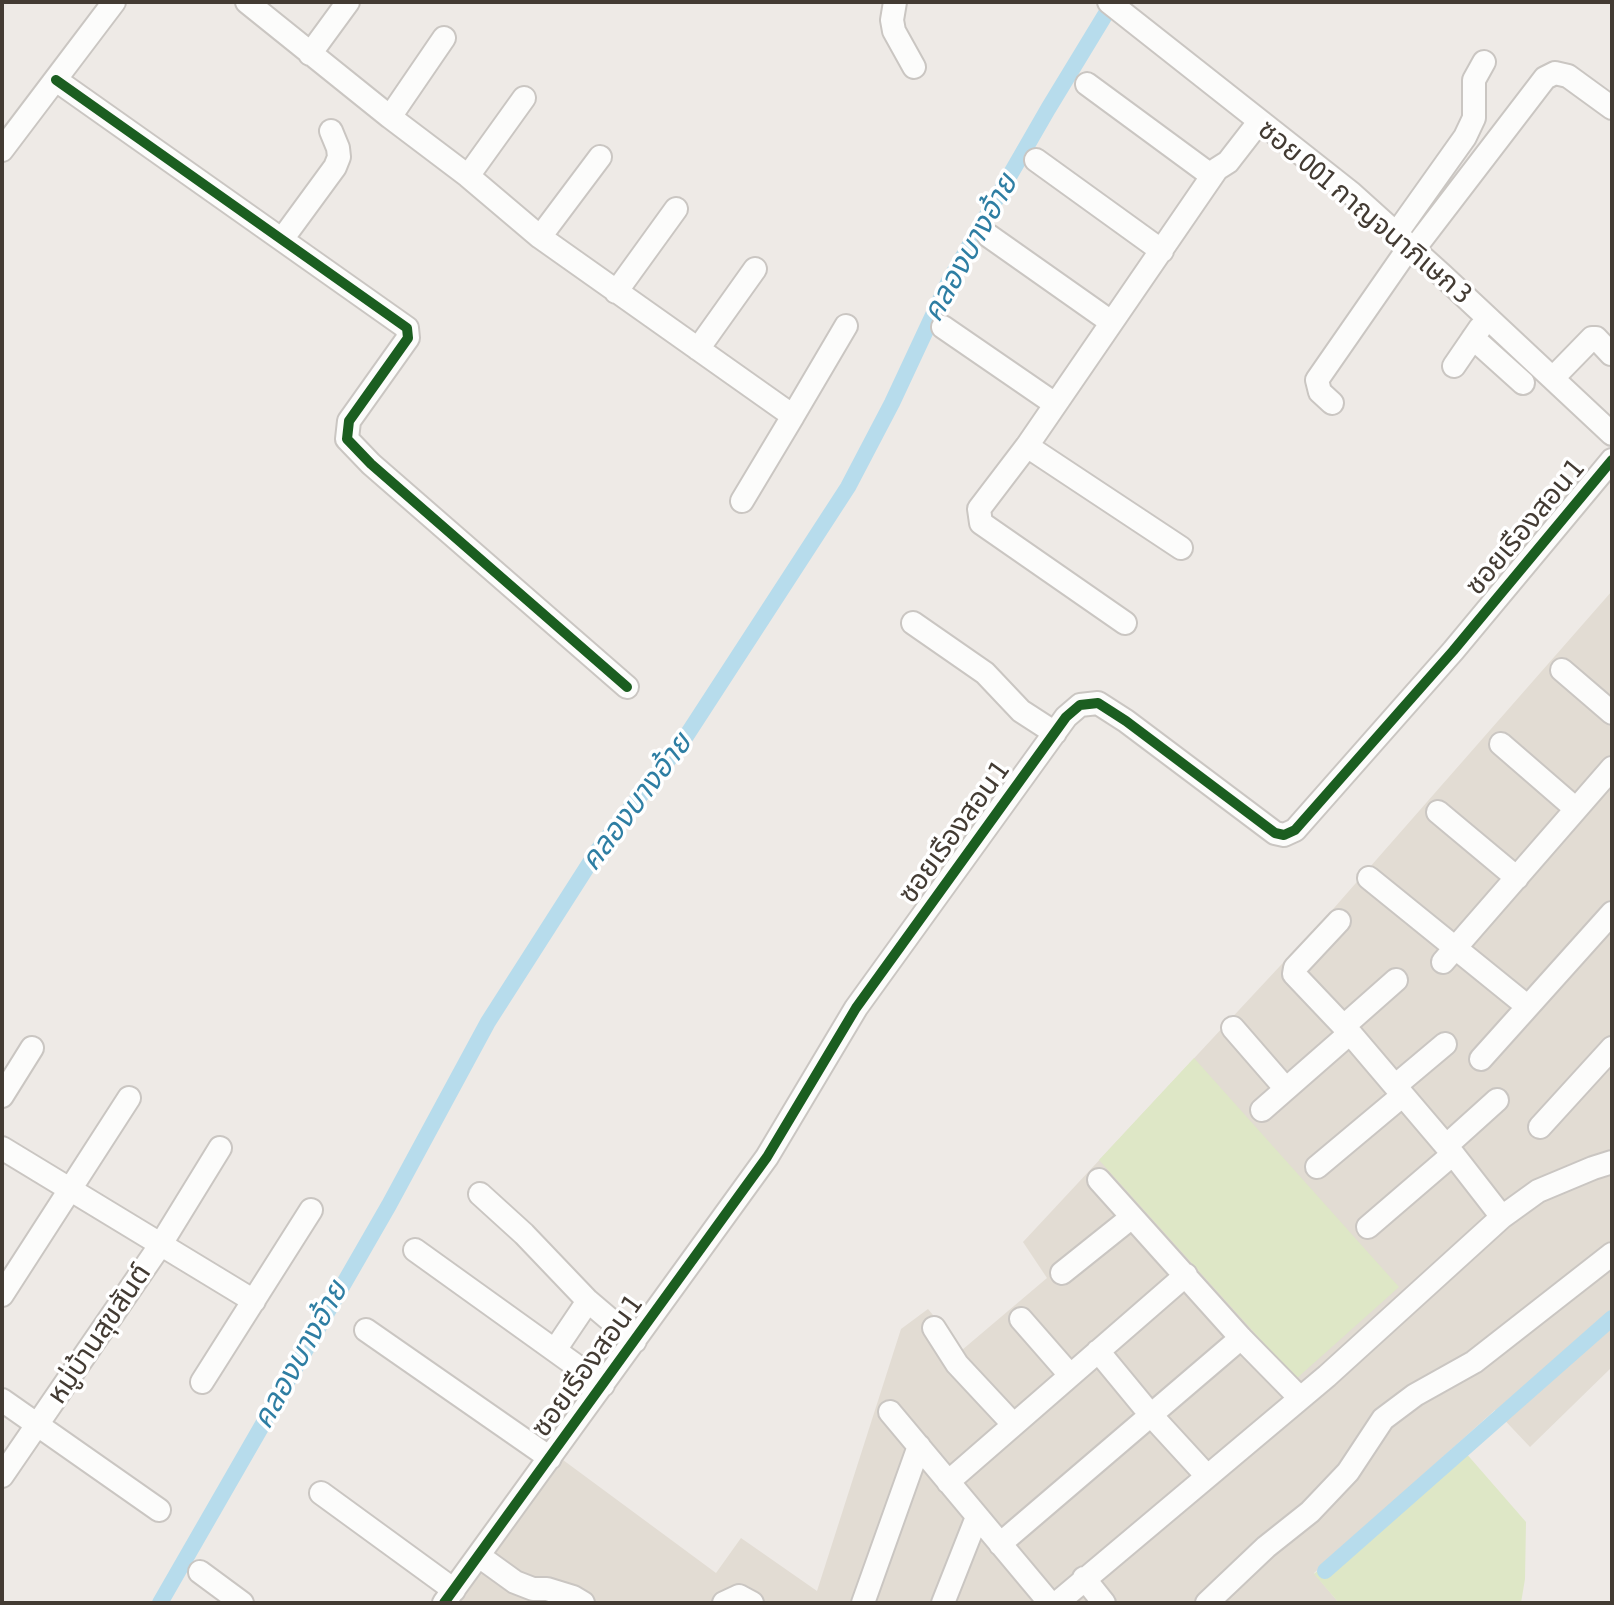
<!DOCTYPE html>
<meta charset="utf-8">
<style>
body{margin:0}
#map{position:relative;width:1614px;height:1605px;overflow:hidden;background:#eeeae6;font-family:"Asap Condensed",sans-serif}
canvas{display:block}
.frame{position:absolute;inset:0;border:4px solid #433b33;pointer-events:none}
</style>
<div id="map">
<canvas width="1614" height="1605"></canvas>
<div class="frame"></div>
</div>
<script>
const ctx = document.querySelector('canvas').getContext('2d');
ctx.lineJoin = 'round';
function paint(path, color) {
  ctx.fillStyle = color;
  ctx.fill(path, 'evenodd');
}
function poly(rows) {
  const path = new Path2D();
  for (const r of rows) {
    path.moveTo(r[0], r[1]);
    for (let i = 2; i < r.length; i += 2) path.lineTo(r[i], r[i + 1]);
  }
  return path;
}
function trace(path, color, width, dash) {
  ctx.strokeStyle = color;
  ctx.lineWidth = width;
  ctx.lineCap = dash ? 'butt' : 'round';
  ctx.setLineDash(dash || []);
  ctx.stroke(path);
}
function drawText(font, color, halo, rows, align = 'center') {
  ctx.font = font + ' "Asap Condensed","Noto Sans Thai",sans-serif';
  ctx.lineWidth = 7;
  ctx.setLineDash([]);
  ctx.textBaseline = 'middle';
  ctx.strokeStyle = halo;
  ctx.fillStyle = color;
  for (const [text, x, y, turn = 0] of rows) {
    ctx.save();
    ctx.translate(x, y);
    ctx.rotate((+turn || 0) * Math.PI / 180);
    ctx.textAlign = isNaN(turn) ? turn : align;
    if (halo) ctx.strokeText(text, 0, 0);
    ctx.fillText(text, 0, 0);
    ctx.restore();
  }
}
const residential = poly([
 [1612,591,1612,1367,1530,1447,1495,1410,1314,1573,1339,1603,455,1603,559,1457,716,1573,741,1538,817,1591,901,1329,928,1309,962,1350,1047,1278,1023,1242,1334,908]
]);
const green = poly([
 [1194,1058,1399,1287,1296,1379,1099,1160],
 [1458,1444,1526,1522,1525,1579,1521,1603,1339,1603,1314,1574]
]);
const canal = poly([
 [1325,1571,1612,1318],
 [160,1603,389,1205,488,1022,598,850,683,741,848,487,892,403,949,281,1048,109,1113,2]
]);
const minor = poly([
 [247,2,390,117,468,176,540,237,793,416,846,326],
 [895,2,892,20,894,31,914,67],
 [1109,2,1351,193,1442,275,1612,434],
 [310,54,348,2],
 [56,80,407,328,408,338,349,421,347,439,371,464,627,687],
 [1087,84,1212,176],
 [390,117,444,38],
 [2,150,114,2],
 [1036,160,1162,251],
 [468,176,524,98],
 [1396,234,1465,137,1474,118,1474,80,1484,62],
 [989,236,1111,322],
 [540,237,600,157],
 [283,238,335,167,339,157,338,148,331,131],
 [1414,249,1545,78,1555,73,1568,76,1612,108],
 [616,292,676,209],
 [943,327,1055,404],
 [1473,338,1523,383],
 [698,349,755,269],
 [1454,366,1480,328],
 [1553,378,1592,338,1596,338,1611,354],
 [1332,403,1320,392,1317,380,1410,246],
 [1027,446,1181,548],
 [742,501,793,416],
 [913,623,985,673,1021,711,1055,733],
 [1125,623,981,523,979,509,1027,446,1217,169,1228,162,1259,122],
 [1562,670,1612,713],
 [1501,744,1576,809],
 [1438,812,1517,878],
 [1369,878,1527,1006],
 [1339,921,1295,968,1294,974,1350,1033,1453,1154,1502,1217],
 [1443,962,1612,768],
 [1344,1026,1396,980],
 [1233,1028,1286,1089],
 [1481,1059,1612,913],
 [1395,1086,1445,1044],
 [2,1096,32,1048],
 [1262,1110,1350,1033],
 [1540,1127,1612,1048],
 [1446,1146,1497,1100],
 [2,1148,254,1301],
 [1317,1167,1403,1095],
 [1099,1180,1241,1338,1300,1398],
 [480,1194,524,1234,588,1301,635,1341],
 [1368,1227,1453,1154],
 [415,1250,603,1385],
 [1062,1273,1132,1217],
 [2,1295,129,1098],
 [1021,1319,1070,1375],
 [934,1328,957,1364,1013,1424],
 [366,1330,550,1458],
 [555,1350,588,1301],
 [1098,1351,1150,1414,1207,1476],
 [202,1382,311,1210],
 [2,1400,159,1510],
 [890,1412,1050,1603],
 [2,1476,161,1244,220,1148],
 [948,1482,1186,1275],
 [321,1493,454,1590],
 [1000,1544,1241,1338],
 [479,1556,515,1582,533,1589,547,1589,573,1597,583,1603],
 [200,1572,242,1603],
 [1084,1578,1104,1603],
 [444,1603,767,1157,856,1008,1066,717,1080,705,1098,703,1126,721,1275,833,1284,835,1295,830,1453,651,1612,460],
 [724,1603,739,1596,752,1603],
 [863,1603,919,1446],
 [943,1603,977,1517],
 [1057,1603,1327,1376,1502,1217,1538,1191,1593,1168,1612,1162],
 [1207,1603,1266,1547,1310,1512,1348,1472,1383,1419,1415,1395,1474,1362,1612,1254]
]);
const cycleway = poly([
 [56,80,407,328,408,338,349,421,347,439,371,464,627,687],
 [444,1603,767,1157,856,1008,1066,717,1080,705,1098,703,1126,721,1275,833,1284,835,1295,830,1453,651,1612,460]
]);
const streetNames = [
 ["ซอย 001 กาญจนาภิเษก 3",1365,212,40],
 ["ซอยเรืองสอน 1",1525,527,-50],
 ["ซอยเรืองสอน 1",954,832,-54],
 ["หมู่บ้านสุขสันต์",99,1334,-56],
 ["ซอยเรืองสอน 1",587,1366,-54]
];
const waterNames = [
 ["คลองบางอ้าย",970,248,-61],
 ["คลองบางอ้าย",636,802,-53],
 ["คลองบางอ้าย",300,1355,-61]
];
paint(residential, '#e2dcd3');
paint(green, '#dee7c6');
trace(canal, '#b7dcec', 16);
trace(minor, '#cac6c2', 26);
trace(minor, '#fcfcfb', 22);
trace(cycleway, '#1b5e20', 10);
drawText('28px', '#433b33', '#fff', streetNames);
drawText('italic 30px', '#2e7ea3', '#fff', waterNames);
</script>
